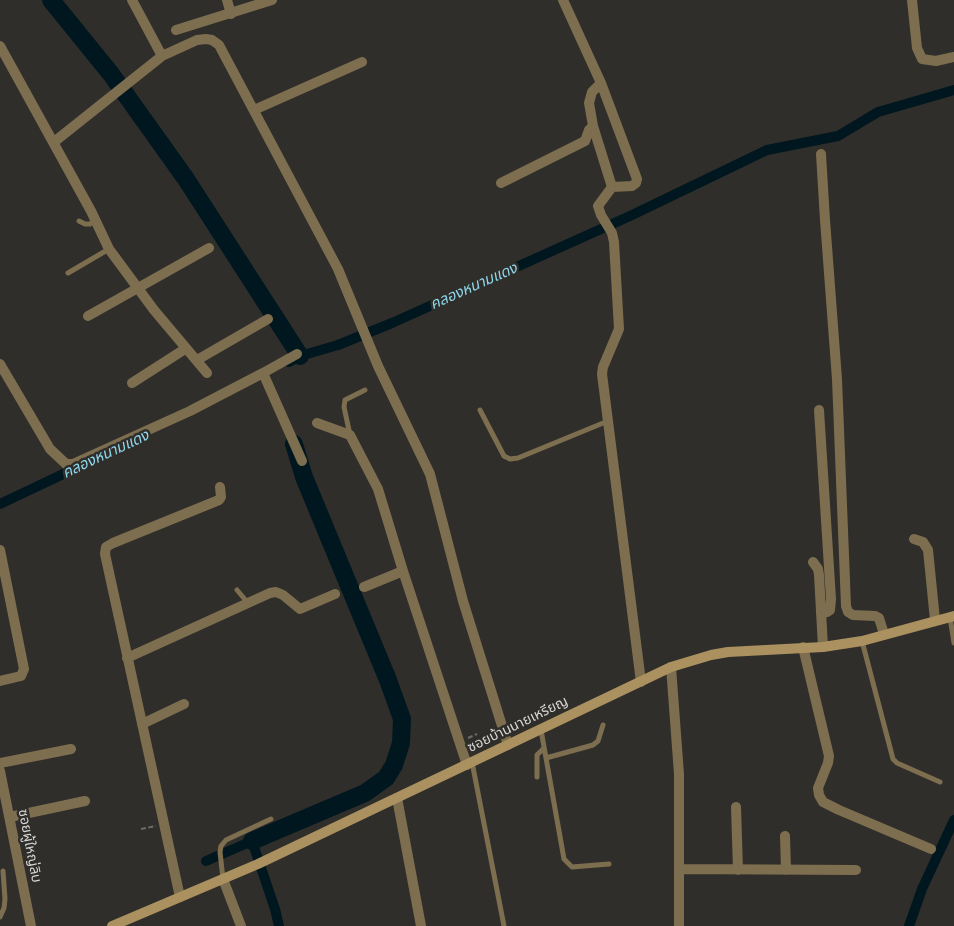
<!DOCTYPE html>
<meta charset="utf-8">
<style>
body{margin:0}
canvas{display:block;background:#2f2e2a}
</style>
<canvas width="954" height="926"></canvas>
<script>
const ctx = document.querySelector('canvas').getContext('2d');
ctx.lineJoin = 'round';
function poly(rows) {
  const path = new Path2D();
  for (const r of rows) {
    path.moveTo(r[0], r[1]);
    for (let i = 2; i < r.length; i += 2) path.lineTo(r[i], r[i + 1]);
  }
  return path;
}
function trace(path, color, width, dash) {
  ctx.strokeStyle = color;
  ctx.lineWidth = width;
  ctx.lineCap = dash ? 'butt' : 'round';
  ctx.setLineDash(dash || []);
  ctx.stroke(path);
}
function drawText(font, color, halo, rows, align = 'center') {
  ctx.font = font + ' Poppins,"Noto Sans Thai",sans-serif';
  ctx.lineWidth = 5;
  ctx.setLineDash([]);
  ctx.textBaseline = 'middle';
  ctx.strokeStyle = halo;
  ctx.fillStyle = color;
  for (const [text, x, y, turn = 0] of rows) {
    ctx.save();
    ctx.translate(x, y);
    ctx.rotate((+turn || 0) * Math.PI / 180);
    ctx.textAlign = isNaN(turn) ? turn : align;
    if (halo) ctx.strokeText(text, 0, 0);
    ctx.fillText(text, 0, 0);
    ctx.restore();
  }
}
const canal = poly([
 [289,362,300,356,338,345,392,323,630,216,767,150,838,136,878,112,954,90],
 [0,504,97,458],
 [206,861,252,841,275,909,279,926],
 [909,926,922,889,954,820]
]);
const river = poly([
 [51,0,111,74,186,179,300,356],
 [252,841,365,793,386,778,394,765,401,743,402,719,388,680,304,477,294,444]
]);
const path = poly([
 [468,738,477,734],
 [141,829,156,826]
]);
const lane = poly([
 [79,221,85,224,90,224,95,220],
 [68,273,109,249],
 [480,410,504,456,510,459,518,458,608,421],
 [350,435,344,407,345,400,365,390],
 [237,590,248,603],
 [950,617,954,643],
 [862,641,893,759,897,763,940,782],
 [541,730,564,859,572,867,609,864],
 [546,758,593,745,598,741,603,725],
 [472,762,504,926],
 [537,777,537,755,544,748],
 [223,879,220,852,221,846,226,840,271,819],
 [0,917,4,908,5,899,3,871]
]);
const street = poly([
 [132,0,162,56],
 [227,0,231,14],
 [563,0,601,83,637,179,636,183,632,186,612,187],
 [912,0,917,48,922,59,936,61,954,57],
 [176,30,272,0],
 [0,46,91,211,109,249,154,310,207,373],
 [601,83,592,92,589,103,593,126,612,187,598,206,601,215,612,233,614,242,619,329,603,367,602,374,641,682],
 [254,110,362,62],
 [54,142,162,56,197,40,206,39,212,40,219,45,338,269,378,366,430,474,463,601,508,745],
 [821,154,825,220,837,379,846,606,848,612,853,615,875,616,879,618,884,634],
 [501,183,585,141,589,130,593,126],
 [88,316,209,248],
 [197,360,268,319],
 [0,364,50,449,66,464,73,464,190,411,263,373,302,461],
 [263,373,297,354],
 [132,383,185,349],
 [819,410,831,599,830,610,827,612,821,613],
 [317,423,350,435,378,489,403,571,467,765],
 [914,539,923,542,928,550,935,620],
 [0,550,24,669,21,676,0,681],
 [813,562,818,569,819,575,823,647],
 [364,587,403,571],
 [803,647,829,756,828,763,818,788,819,795,823,802,839,810,931,849],
 [127,658,270,593,276,592,283,595,300,609,335,594],
 [671,667,679,774,679,926],
 [142,724,184,704],
 [0,763,71,749],
 [0,771,31,926],
 [397,798,421,926],
 [736,807,738,870],
 [10,817,85,801],
 [785,836,786,870],
 [679,869,856,870],
 [223,879,241,926],
 [180,897,105,554,106,547,113,543,219,500,221,497,220,487]
]);
const secondary = poly([
 [112,926,258,864,671,667,711,655,728,652,823,647,862,641,954,616]
]);
const streetNames = [
 ["ซอยบ้านนายเหรียญ",518,725,-26],
 ["ซอยผู้ใหญ่ลิบ",29,846,79]
];
const waterNames = [
 ["คลองหนามแดง",474,287,-24],
 ["คลองหนามแดง",106,455,-25]
];
trace(canal, '#00171f', 10);
trace(river, '#00171f', 18);
trace(path, '#6c6b67', 2, [5, 2.5]);
trace(lane, '#7d6e4f', 5);
trace(street, '#7d6e4f', 10);
trace(secondary, '#aa915f', 10);
drawText('14px', '#d7d6d4', '#2f2e2a', streetNames);
drawText('italic 15px', '#8fd8ed', '#2f2e2a', waterNames);
</script>
